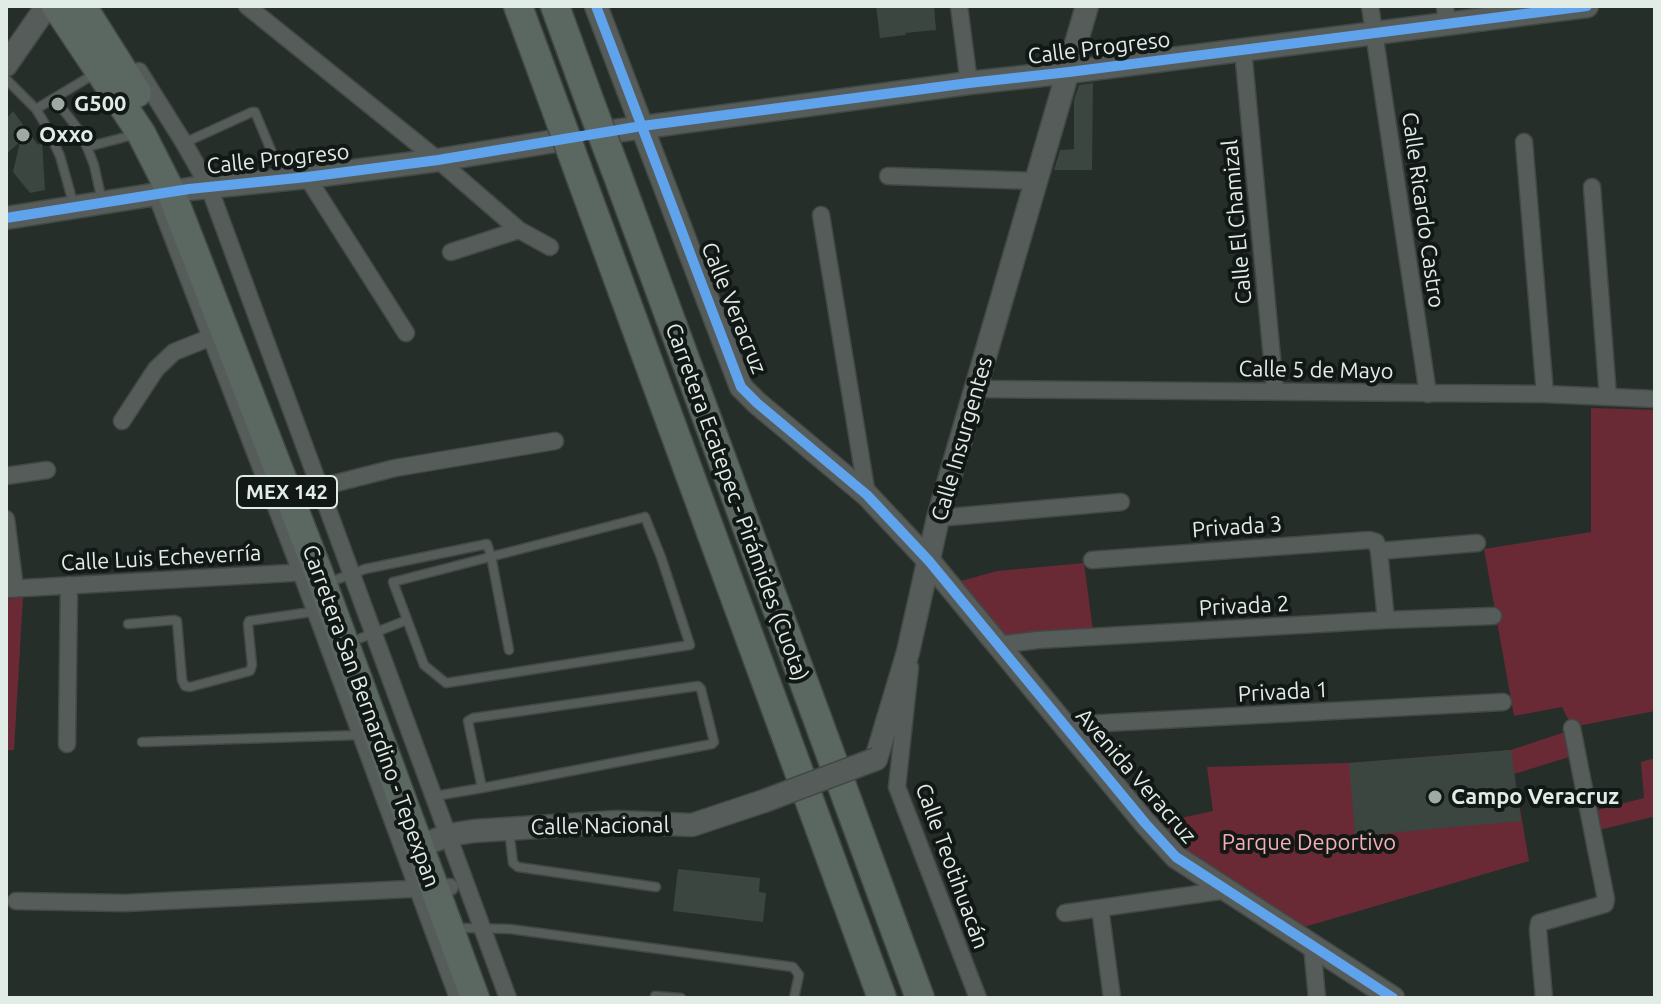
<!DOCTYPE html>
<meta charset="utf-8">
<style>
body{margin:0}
#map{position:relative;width:1661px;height:1004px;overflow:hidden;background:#262e2a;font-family:Ubuntu,sans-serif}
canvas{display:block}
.frame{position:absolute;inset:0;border:8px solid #e2ece6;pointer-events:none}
</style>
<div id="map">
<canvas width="1661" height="1004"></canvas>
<div class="frame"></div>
</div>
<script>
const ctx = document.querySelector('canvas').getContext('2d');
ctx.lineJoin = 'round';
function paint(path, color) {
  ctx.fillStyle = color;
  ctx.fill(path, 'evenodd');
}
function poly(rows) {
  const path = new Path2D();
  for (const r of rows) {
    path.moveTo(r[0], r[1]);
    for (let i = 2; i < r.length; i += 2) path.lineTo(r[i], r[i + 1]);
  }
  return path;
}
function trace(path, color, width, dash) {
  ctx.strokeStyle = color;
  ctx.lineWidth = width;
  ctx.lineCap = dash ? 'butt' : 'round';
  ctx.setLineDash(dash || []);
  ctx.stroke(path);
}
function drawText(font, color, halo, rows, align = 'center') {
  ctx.font = font + ' Ubuntu,sans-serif';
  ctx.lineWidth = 8;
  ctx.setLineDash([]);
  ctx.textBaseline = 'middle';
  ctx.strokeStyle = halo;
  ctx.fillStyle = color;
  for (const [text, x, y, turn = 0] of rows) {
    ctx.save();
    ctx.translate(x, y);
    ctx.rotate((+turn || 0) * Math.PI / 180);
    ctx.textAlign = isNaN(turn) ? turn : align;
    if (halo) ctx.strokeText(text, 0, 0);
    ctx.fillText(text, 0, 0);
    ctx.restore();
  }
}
const green = poly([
 [1591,408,1655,410,1655,711,1572,727,1562,707,1514,716,1484,549,1591,532],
 [1084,563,1094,638,997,642,950,584,997,571],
 [23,597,14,750,6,750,6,599],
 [1574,729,1579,754,1514,774,1529,861,1294,930,1144,826,1213,811,1207,767,1349,763,1511,750],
 [1655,758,1655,825,1652,817,1599,830,1597,810,1644,798,1641,762]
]);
const building = poly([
 [876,6,934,6,936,30,905,33,906,35,880,38],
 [1093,83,1092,170,1054,170,1060,150,1074,149,1074,100,1079,85],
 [13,111,38,145,42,141,45,190,30,193,13,172,20,142,6,154,6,119],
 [1511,750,1521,821,1355,836,1349,763],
 [678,869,760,878,759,892,766,893,763,922,673,911]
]);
const lane = poly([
 [6,79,36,109,45,124,60,156,74,206],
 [54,98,78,129,87,147,94,165,102,201],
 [36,109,96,73],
 [184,143,252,112,255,112,283,179],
 [87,147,137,134],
 [645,517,661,557,690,645,446,683,424,665,393,582,645,517],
 [338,579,365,569,487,544,491,556,509,650],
 [128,624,174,620,177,621,182,680,185,686,190,687,250,671,252,665,248,624,249,621,318,611],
 [361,638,407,620],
 [142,742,361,735],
 [435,796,482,788,712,744,714,742,701,689,698,686,473,718,468,721,482,788],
 [509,830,513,863,518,867,656,887],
 [465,928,510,929,793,967,799,975,794,998],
 [655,996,681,998]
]);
const street = poly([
 [247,6,438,160,519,230,550,247],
 [959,6,969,83],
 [1370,6,1428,394],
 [1445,6,1447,23],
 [1243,50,1275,390],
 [139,71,184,143,209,187,508,998],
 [1524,142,1545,394],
 [888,176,1036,181],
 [307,177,406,333],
 [1592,187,1608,397],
 [156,194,301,572,458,998],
 [821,215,867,495],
 [451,252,519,230],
 [975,389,1545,394,1655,399],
 [122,421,156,369,174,352,219,334],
 [6,476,47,470],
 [305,491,395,468,555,441],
 [938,518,1121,502],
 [6,519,15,588],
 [1379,551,1477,543],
 [1092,560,1370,540,1376,542,1379,551,1386,620],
 [6,589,308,572],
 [998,645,1037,640,1386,620,1493,616],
 [910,667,897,787,978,998],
 [1066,725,1503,702],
 [67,744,69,585],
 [16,901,124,903,450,887],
 [1100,908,1112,998],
 [1065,913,1227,890],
 [1312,945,1317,998],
 [1544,998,1538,930,1539,923,1605,904,1606,899,1572,728]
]);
const secondary = poly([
 [596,6,741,387,757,403,867,495,929,561,1145,823,1176,857,1393,998],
 [6,65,47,6],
 [615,131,969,83,1069,72,1587,6],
 [6,218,189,189,307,177,438,160,555,141],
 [876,759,908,652,938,518,1087,6],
 [433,841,449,835,474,831,617,822,692,825,764,801]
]);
const highway = poly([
 [56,6,141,133,171,192,318,571,475,998],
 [82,6,137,93],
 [518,6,557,112],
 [555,6,591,105],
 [616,171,920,998],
 [582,181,882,998]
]);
const secondaryBridge = poly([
 [764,801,876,759]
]);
const highwayBridge = poly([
 [591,105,616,171],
 [557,112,582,181]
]);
const cycleway = poly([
 [596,6,741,387,757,403,867,495,929,561,1145,823,1176,857,1393,998],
 [6,218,189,189,307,177,438,160,642,126,969,83,1069,72,1587,6]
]);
const markers = [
 [58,104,8,"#a0aaa4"],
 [23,135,8,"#a0aaa4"],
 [1435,797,8,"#a0aaa4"]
];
const shields = [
 [287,492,100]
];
const shieldNames = [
 ["MEX 142",287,492]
];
const streetNames = [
 ["Calle Progreso",1099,48,-7],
 ["Calle Progreso",278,159,-6],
 ["Calle Ricardo Castro",1423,210,82],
 ["Calle El Chamizal",1237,222,-95],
 ["Calle Veracruz",734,308,68],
 ["Calle 5 de Mayo",1316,370,1],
 ["Calle Insurgentes",962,439,-74],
 ["Carretera Ecatepec - Pirámides (Cuota)",737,502,70],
 ["Privada 3",1237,527,-4],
 ["Calle Luis Echeverría",161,558,-3],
 ["Privada 2",1244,606,-3],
 ["Privada 1",1283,692,-3],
 ["Carretera San Bernardino - Tepexpan",371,716,70],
 ["Avenida Veracruz",1136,776,49],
 ["Calle Nacional",600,826,-1],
 ["Calle Teotihuacán",952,866,70]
];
const poiNames = [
 ["G500",74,104],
 ["Oxxo",39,135],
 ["Campo Veracruz",1451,797]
];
const parkNames = [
 ["Parque Deportivo",1309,843]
];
paint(green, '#692a36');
paint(building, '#3b4640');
trace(lane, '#424945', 11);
trace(street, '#424945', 19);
trace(secondary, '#424945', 25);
trace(highway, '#424945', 31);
trace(lane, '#565c59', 8);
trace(street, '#565c59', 16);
trace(secondary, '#565c59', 22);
trace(highway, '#5b6761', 28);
trace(secondaryBridge, '#424945', 25, []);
trace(highwayBridge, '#424945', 31, []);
trace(secondaryBridge, '#565c59', 22);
trace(highwayBridge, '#5b6761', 28);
trace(cycleway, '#60a3ed', 10);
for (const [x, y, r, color] of markers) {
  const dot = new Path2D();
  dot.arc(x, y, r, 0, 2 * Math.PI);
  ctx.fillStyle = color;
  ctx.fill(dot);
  trace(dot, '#121815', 3);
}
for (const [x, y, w] of shields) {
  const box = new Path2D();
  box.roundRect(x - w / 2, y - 16, w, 32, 6);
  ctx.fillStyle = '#121815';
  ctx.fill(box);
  trace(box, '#e2ece6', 2);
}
drawText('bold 20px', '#e2ece6', null, shieldNames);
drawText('22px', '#e2ece6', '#121815', streetNames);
drawText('bold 22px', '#e2ece6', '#121815', poiNames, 'left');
drawText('22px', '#f4aeb6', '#121815', parkNames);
</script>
